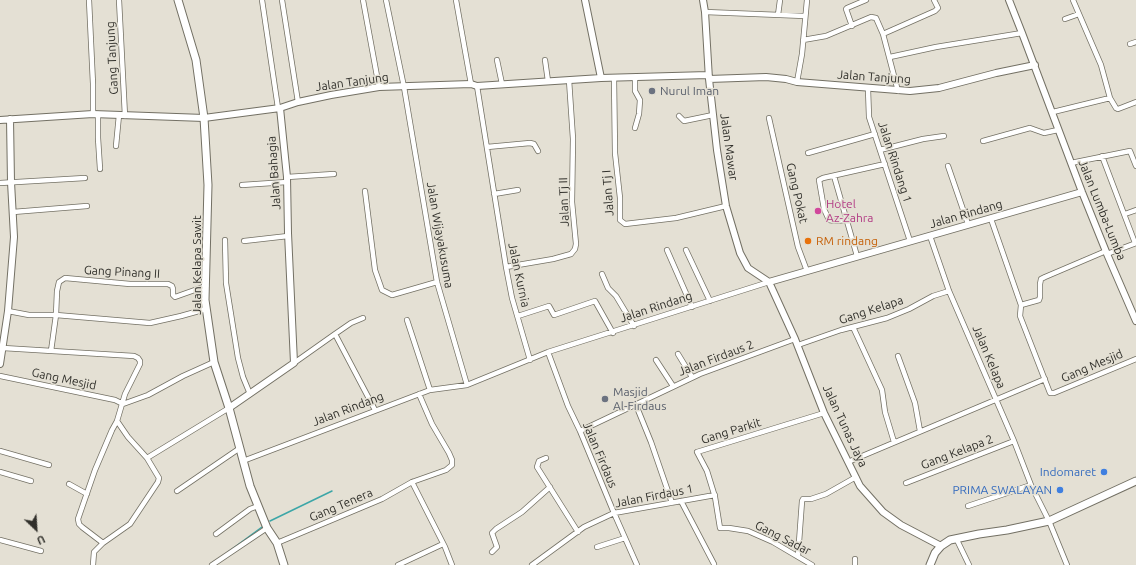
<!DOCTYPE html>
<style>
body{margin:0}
#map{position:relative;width:1136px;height:565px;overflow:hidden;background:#e4e0d4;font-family:Ubuntu,sans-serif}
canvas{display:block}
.north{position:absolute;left:16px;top:509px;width:40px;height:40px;-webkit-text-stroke:3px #e4e0d4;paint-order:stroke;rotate:155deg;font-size:11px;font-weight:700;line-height:16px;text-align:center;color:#31302b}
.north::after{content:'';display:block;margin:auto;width:14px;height:18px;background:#31302b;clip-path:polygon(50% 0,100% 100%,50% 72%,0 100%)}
</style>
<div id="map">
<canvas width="1136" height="565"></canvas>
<div class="north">U</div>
</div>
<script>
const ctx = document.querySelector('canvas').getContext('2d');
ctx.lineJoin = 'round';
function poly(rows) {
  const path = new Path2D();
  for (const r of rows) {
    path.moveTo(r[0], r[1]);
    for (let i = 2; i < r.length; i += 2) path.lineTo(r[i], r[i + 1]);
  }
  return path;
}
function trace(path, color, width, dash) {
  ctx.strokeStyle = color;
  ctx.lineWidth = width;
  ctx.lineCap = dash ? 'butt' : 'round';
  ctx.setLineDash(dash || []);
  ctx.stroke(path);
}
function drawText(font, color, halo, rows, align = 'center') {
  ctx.font = font + ' Ubuntu,sans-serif';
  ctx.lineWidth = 3;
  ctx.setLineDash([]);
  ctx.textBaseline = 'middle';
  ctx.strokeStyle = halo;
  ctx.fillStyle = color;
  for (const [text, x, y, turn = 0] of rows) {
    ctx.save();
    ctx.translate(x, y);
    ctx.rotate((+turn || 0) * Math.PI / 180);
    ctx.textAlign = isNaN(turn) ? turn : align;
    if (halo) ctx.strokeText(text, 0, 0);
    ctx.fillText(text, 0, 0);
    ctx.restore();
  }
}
const stream = poly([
 [270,521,332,491],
 [228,552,262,527]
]);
const minor = poly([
 [89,0,93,84,93,114],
 [119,0,125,116],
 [262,0,278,108],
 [282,0,298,102],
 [363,0,379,87],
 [386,0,404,87,437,282,467,385],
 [456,0,471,84],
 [705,12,805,16],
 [778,15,780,0],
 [1065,19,1079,14],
 [852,26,846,9,847,8,866,0],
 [883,34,935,11,938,8,934,0],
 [803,40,826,36,871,17,876,18,883,34,898,91],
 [1130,44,1136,42],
 [890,57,936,47,1022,33],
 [497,60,502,84],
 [545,60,548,81],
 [635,77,635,91,640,100,639,114,635,128],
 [614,78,615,153,620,198,620,220,625,224,676,218,726,206],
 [797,82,802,54,807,0],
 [477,86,506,267,512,298,530,360],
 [868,89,869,117,910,241],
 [1110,98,1116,108,1118,109,1136,102],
 [1053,112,1110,98,1101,65,1073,0],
 [98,114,98,138,100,169],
 [679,116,684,121,713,115],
 [769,118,798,247,807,271],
 [983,141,1030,128,1044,133,1058,130],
 [116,146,119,115],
 [487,147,530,143,534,144,538,151],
 [880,150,923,139,944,136],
 [808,153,875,134],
 [1102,156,1135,243],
 [1071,163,1130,151,1136,166],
 [948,166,968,224],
 [834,176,857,256],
 [287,177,334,174],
 [0,183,85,178],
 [242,185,287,182],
 [365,191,375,270,382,290,392,295,437,282],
 [494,194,518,190],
 [13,212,87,206],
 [1125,214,1136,210],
 [991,219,1021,305,1020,316,1050,393,1054,393,1136,359],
 [846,220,835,221,829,220,824,209,819,180,823,178,885,164],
 [930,236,949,291,1014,441,1031,485,1049,521,1067,565],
 [225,240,226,283,238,358,243,377,250,394],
 [244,241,288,236],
 [667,250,692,307],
 [686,250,710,301],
 [1107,254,1136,243],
 [506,267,553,259,571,254,575,249,576,244,572,202,573,139,569,80],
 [602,274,608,288,616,296,634,326],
 [1021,305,1039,300,1040,297,1040,284,1041,279,1045,277,1106,251],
 [8,311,29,315,56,315,150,323,181,316,206,309],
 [518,316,549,306,554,315,595,301,613,333],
 [407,320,430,390],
 [853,327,882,390,885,412,894,442],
 [335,334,351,323,363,318],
 [798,345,841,330,887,318,909,309,933,296,949,291],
 [3,348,134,356,138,358,140,361,140,364,125,394,117,421,128,437,147,458,159,478,158,482,130,524,103,543,94,552,93,565],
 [51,351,56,315,57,291,59,282,65,278,130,284,168,284,172,286,173,289,173,295,175,297,206,286],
 [548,352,568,406,580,431,614,513,637,565],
 [678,354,692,377],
 [898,356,915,403,920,431],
 [656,360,673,386],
 [294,363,335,334,375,410],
 [0,376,115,400,123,404],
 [123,404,148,395,183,376,214,362],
 [636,405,651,442,672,503],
 [580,431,700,374,795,339],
 [0,451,49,465],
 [147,458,229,408],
 [546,458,539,461,537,467,578,532],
 [243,461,430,390,467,385,548,352,769,282],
 [848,462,1045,379],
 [0,472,31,481],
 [412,482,445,547,452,565],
 [906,483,1014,441],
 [69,484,87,494],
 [177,491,240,448],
 [681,501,714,564],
 [968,506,1031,485],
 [216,534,250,509,258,506],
 [956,538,969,565],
 [0,540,41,551],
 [103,543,82,527,79,524,78,519,95,470,112,430,117,421],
 [277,543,382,499,412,482,446,470,452,465,452,460,449,453,432,424,419,394],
 [597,547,625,538],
 [492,552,497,547,492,533,496,529,522,512,550,487],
 [798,556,802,501,803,499,811,499,826,494,856,477],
 [212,565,267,528],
 [398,565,443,544],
 [532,565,584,527,614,513,715,495],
 [812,565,773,542,748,531,729,528,720,528,715,497,707,471,697,452,824,413],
 [855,565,855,559]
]);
const tertiary = poly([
 [585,0,601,78],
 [703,0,705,12,709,79,717,150,726,206,740,253,748,268,769,282],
 [1009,0,1022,33,1082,192,1107,254,1136,321],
 [709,79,766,77,786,79,797,82,910,91,939,88,996,73,1035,65],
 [0,120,93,114,204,118,280,108,298,102,331,95,379,87,471,84,477,86,601,78,708,75],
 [769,282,1082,192],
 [769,282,795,339,824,413,860,486,883,512,901,525,941,546],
 [0,364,8,311,14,237,11,182,10,119],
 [229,408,294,363,288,233,287,177,280,108]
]);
const secondary = poly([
 [178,0,196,60,204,118,208,185,205,300,214,362,229,408,250,486,267,528,277,543,284,565]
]);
const primary = poly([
 [930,565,935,553,941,546,950,540,979,534,1007,530,1049,521,1136,481]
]);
const markers = [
 [652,91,4,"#6b7280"],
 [818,211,4,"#d1479c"],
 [808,241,4,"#e8710a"],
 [605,399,4,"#6b7280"],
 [1104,472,4,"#3f7fe0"],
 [1060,490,4,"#3f7fe0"]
];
const streetNames = [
 ["Gang Tanjung",112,58,-93],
 ["Jalan Tanjung",874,77,4],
 ["Jalan Tanjung",352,82,-8],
 ["Jalan Mawar",729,147,82],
 ["Jalan Rindang 1",895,162,72],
 ["Jalan Bahagia",274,173,-94],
 ["Jalan Tj I",608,193,-94],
 ["Gang Pokat",797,193,77],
 ["Jalan Tj II",564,202,-92],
 ["Jalan Lumba-Lumba",1102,210,68],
 ["Jalan Rindang",966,214,-16],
 ["Jalan Wijayakusuma",440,235,80],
 ["Jalan Kelapa Sawit",197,265,-90],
 ["Gang Pinang II",122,272,3],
 ["Jalan Kurnia",519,275,78],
 ["Jalan Rindang",656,307,-18],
 ["Gang Kelapa",871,310,-18],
 ["Jalan Kelapa",989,357,67],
 ["Jalan Firdaus 2",716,358,-21],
 ["Gang Mesjid",1092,366,-23],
 ["Gang Mesjid",64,379,12],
 ["Jalan Rindang",348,409,-21],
 ["Jalan Tunas Jaya",845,426,65],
 ["Gang Parkit",731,431,-17],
 ["Gang Kelapa 2",957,452,-21],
 ["Jalan Firdaus",600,455,67],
 ["Jalan Firdaus 1",654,496,-11],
 ["Gang Tenera",341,505,-23],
 ["Gang Sadar",783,538,27]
];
const worshipNames = [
 ["Nurul Iman",660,91],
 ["Masjid",613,392],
 ["Al-Firdaus",613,406]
];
const hotelNames = [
 ["Hotel",826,204],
 ["Az-Zahra",826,218]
];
const foodNames = [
 ["RM rindang",816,241]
];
const shopNames = [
 ["Indomaret",1096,472],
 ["PRIMA SWALAYAN",1052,490]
];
trace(stream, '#3ca6a7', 1.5);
trace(minor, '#737064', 6);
trace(tertiary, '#737064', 8);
trace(secondary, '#737064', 9);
trace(primary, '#737064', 9);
trace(minor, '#fff', 4.5);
trace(tertiary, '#fff', 6);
trace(secondary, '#fff', 7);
trace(primary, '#fff', 7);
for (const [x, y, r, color] of markers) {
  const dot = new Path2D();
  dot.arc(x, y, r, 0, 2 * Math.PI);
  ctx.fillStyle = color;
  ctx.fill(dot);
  trace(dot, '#e4e0d4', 1.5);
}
drawText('12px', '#31302b', '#e4e0d4', streetNames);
drawText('12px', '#5b616d', '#e4e0d4', worshipNames, 'left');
drawText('12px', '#b23c85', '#e4e0d4', hotelNames, 'left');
drawText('12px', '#c56008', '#e4e0d4', foodNames, 'left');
drawText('12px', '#366cbe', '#e4e0d4', shopNames, 'right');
</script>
